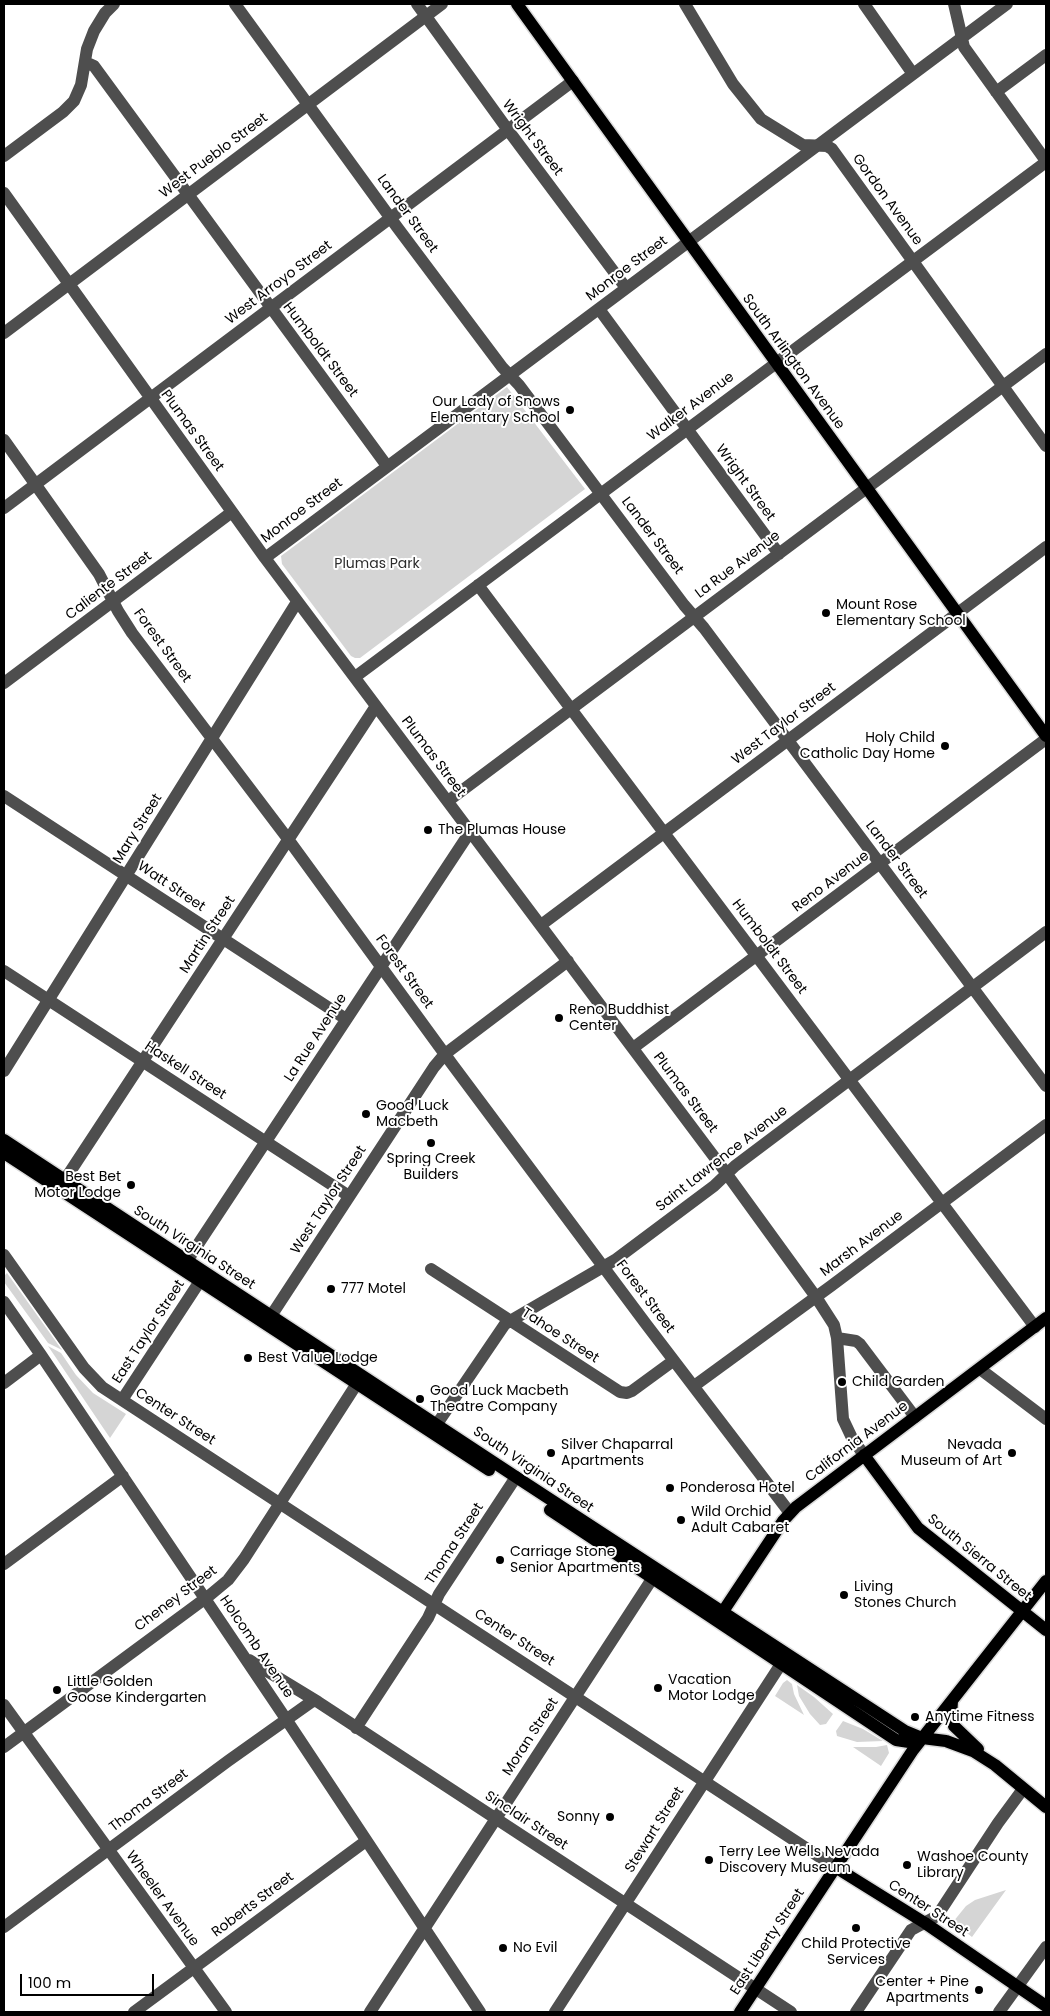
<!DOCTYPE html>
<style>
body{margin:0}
#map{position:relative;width:1050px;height:2016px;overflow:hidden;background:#fff;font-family:Poppins,sans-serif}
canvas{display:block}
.frame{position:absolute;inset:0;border:5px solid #000;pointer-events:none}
.scale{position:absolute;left:20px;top:1974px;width:134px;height:22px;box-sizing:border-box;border:2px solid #000;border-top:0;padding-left:6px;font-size:15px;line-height:18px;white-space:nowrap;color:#000;-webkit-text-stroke:4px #fff;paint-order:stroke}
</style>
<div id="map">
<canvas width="1050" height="2016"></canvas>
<div class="frame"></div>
<div class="scale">100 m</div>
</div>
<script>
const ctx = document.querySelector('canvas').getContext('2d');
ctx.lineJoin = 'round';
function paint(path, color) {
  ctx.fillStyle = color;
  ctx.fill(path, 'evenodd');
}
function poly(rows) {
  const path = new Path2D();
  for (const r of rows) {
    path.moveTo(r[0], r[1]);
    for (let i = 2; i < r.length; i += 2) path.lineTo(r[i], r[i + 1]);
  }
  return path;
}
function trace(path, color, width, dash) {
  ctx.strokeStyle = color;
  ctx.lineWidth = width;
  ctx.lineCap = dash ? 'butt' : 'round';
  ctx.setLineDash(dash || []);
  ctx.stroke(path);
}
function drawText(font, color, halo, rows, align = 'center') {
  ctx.font = font + ' Poppins,sans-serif';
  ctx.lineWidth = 4;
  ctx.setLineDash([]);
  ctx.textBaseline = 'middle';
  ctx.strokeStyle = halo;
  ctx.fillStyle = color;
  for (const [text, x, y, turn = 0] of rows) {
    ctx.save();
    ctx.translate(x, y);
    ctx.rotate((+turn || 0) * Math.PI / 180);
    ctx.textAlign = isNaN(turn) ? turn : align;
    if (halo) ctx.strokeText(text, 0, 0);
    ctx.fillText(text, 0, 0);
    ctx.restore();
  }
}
const green = poly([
 [507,387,585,489,360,658,355,658,351,656,282,564,281,556],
 [7,1273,62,1350,48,1343,4,1282,4,1276],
 [48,1346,61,1353,76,1375,93,1393,126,1414,110,1438],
 [787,1680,792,1684,794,1694,804,1715,775,1696,783,1683],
 [797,1685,814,1697,833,1714,826,1724,820,1725,810,1714,799,1696],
 [843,1721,863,1729,883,1741,857,1742,837,1736,836,1731],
 [887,1745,889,1753,881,1766,853,1747,876,1747],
 [1006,1890,972,1937,953,1922,966,1906,975,1900]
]);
const minor = poly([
 [235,4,397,227,502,367,519,385,684,605,704,628,1046,1086],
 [417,4,508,130,626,288],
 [685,4,733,84,761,119,803,145,827,146,832,149,1046,446],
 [864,4,913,74],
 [954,4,964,47,1046,161],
 [85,62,94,66,387,466],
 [996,92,1046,55],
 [4,156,63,112,74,101,81,85,87,49,94,31,105,13,114,4],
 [4,193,265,558,721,1166,816,1297,834,1325,837,1338,843,1419,852,1438,864,1455],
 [599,309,779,554],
 [4,333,442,4],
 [4,440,99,574,118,611,132,633,288,839,452,1064,646,1324,790,1513],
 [4,508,573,81],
 [265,558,1007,4],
 [478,585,1035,1327],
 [355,677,1046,162],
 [4,683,232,512],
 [4,796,346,1019],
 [448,801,1046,354],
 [541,925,1046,547],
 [4,971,349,1196],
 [633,1048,1046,739],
 [4,1071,297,602],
 [64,1181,376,706],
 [4,1255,84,1368,102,1387,835,1867],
 [187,1261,470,832],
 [431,1269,620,1392,627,1393,632,1391,673,1361],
 [4,1302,41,1355,286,1719,480,2012],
 [271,1316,434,1067,445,1054,568,961],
 [837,1338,856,1341,860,1344,915,1417],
 [980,1369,1046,1419],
 [4,1383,41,1355],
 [694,1386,831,1286,1046,1125],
 [122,1400,200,1281],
 [437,1424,505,1324,615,1260,714,1186,735,1166,1046,932],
 [4,1564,123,1476],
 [249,1660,318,1702,791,2012],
 [4,1705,226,2012],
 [356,1728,428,1618,439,1594,516,1477],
 [4,1747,210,1595,228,1580,244,1559,356,1385],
 [4,1927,228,1761,314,1700],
 [134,2012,366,1841],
 [370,2012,652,1579],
 [555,2012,781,1664],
 [856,2012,911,1930,937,1916,998,1823,1023,1789],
 [999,2012,1046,1947]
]);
const major = poly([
 [517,4,1046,736],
 [4,1140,516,1477,905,1731,922,1738,946,1741,973,1751,995,1765,1046,1807],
 [4,1153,489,1470],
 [864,1455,918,1528,1046,1630],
 [550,1510,896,1740,909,1742,922,1738],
 [718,1619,783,1521,796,1507,1046,1318],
 [952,1701,951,1716,954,1726,978,1749],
 [835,1867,925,1923,1046,2006],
 [740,2012,913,1750,1046,1581]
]);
const markers = [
 [570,410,5,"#000"],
 [826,613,5,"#000"],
 [945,746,5,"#000"],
 [428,830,5,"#000"],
 [559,1018,5,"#000"],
 [366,1114,5,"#000"],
 [431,1143,5,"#000"],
 [131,1185,5,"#000"],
 [331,1289,5,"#000"],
 [248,1358,5,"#000"],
 [842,1382,5,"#000"],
 [420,1399,5,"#000"],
 [551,1453,5,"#000"],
 [1012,1453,5,"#000"],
 [670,1488,5,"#000"],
 [681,1520,5,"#000"],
 [500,1560,5,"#000"],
 [844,1595,5,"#000"],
 [658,1688,5,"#000"],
 [57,1690,5,"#000"],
 [915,1717,5,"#000"],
 [610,1817,5,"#000"],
 [709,1860,5,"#000"],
 [907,1865,5,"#000"],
 [856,1928,5,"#000"],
 [503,1948,5,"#000"],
 [979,1990,5,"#000"]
];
const streetNames = [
 ["Wright Street",532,138,53],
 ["West Pueblo Street",214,156,-37],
 ["Gordon Avenue",887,200,54],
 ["Lander Street",407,214,54],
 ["Monroe Street",627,269,-37],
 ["West Arroyo Street",279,283,-37],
 ["Humboldt Street",320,350,53],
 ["South Arlington Avenue",793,362,54],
 ["Walker Avenue",691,407,-37],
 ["Plumas Street",192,431,54],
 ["Wright Street",745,483,54],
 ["Monroe Street",302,511,-37],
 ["Lander Street",652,536,53],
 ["La Rue Avenue",738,565,-37],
 ["Caliente Street",109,586,-37],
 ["Forest Street",162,646,54],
 ["West Taylor Street",784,724,-37],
 ["Plumas Street",433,757,53],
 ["Mary Street",138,829,-58],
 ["Lander Street",896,860,53],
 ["Reno Avenue",831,882,-37],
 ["Watt Street",171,887,34],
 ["Martin Street",208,935,-57],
 ["Humboldt Street",769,947,53],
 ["Forest Street",404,972,54],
 ["La Rue Avenue",316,1038,-57],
 ["Haskell Street",185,1071,33],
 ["Plumas Street",685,1093,53],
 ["Saint Lawrence Avenue",722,1159,-38],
 ["West Taylor Street",329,1200,-57],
 ["Marsh Avenue",862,1244,-37],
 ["South Virginia Street",194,1248,33],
 ["Forest Street",645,1297,53],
 ["East Taylor Street",149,1332,-57],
 ["Tahoe Street",560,1336,33],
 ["Center Street",175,1417,33],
 ["California Avenue",857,1442,-37],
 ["South Virginia Street",533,1470,34],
 ["Thoma Street",455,1544,-57],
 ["South Sierra Street",979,1558,39],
 ["Cheney Street",176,1599,-37],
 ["Center Street",514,1638,33],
 ["Holcomb Avenue",256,1647,56],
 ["Moran Street",531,1737,-57],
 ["Thoma Street",149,1801,-37],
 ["Sinclair Street",526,1821,33],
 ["Stewart Street",655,1830,-58],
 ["Wheeler Avenue",162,1899,54],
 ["Roberts Street",253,1905,-37],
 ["Center Street",928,1909,33],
 ["East Liberty Street",768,1942,-57]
];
const poiNames = [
 ["Our Lady of Snows",560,402,"right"],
 ["Elementary School",560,418,"right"],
 ["Mount Rose",836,605],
 ["Elementary School",836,621],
 ["Holy Child",935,738,"right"],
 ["Catholic Day Home",935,754,"right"],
 ["The Plumas House",438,830],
 ["Reno Buddhist",569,1010],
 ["Center",569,1026],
 ["Good Luck",376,1106],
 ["Macbeth",376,1122],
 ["Spring Creek",431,1159,"center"],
 ["Builders",431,1175,"center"],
 ["Best Bet",121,1177,"right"],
 ["Motor Lodge",121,1193,"right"],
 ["777 Motel",341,1289],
 ["Best Value Lodge",258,1358],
 ["Child Garden",852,1382],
 ["Good Luck Macbeth",430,1391],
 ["Theatre Company",430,1407],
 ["Silver Chaparral",561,1445],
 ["Apartments",561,1461],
 ["Nevada",1002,1445,"right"],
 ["Museum of Art",1002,1461,"right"],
 ["Ponderosa Hotel",680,1488],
 ["Wild Orchid",691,1512],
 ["Adult Cabaret",691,1528],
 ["Carriage Stone",510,1552],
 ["Senior Apartments",510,1568],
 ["Living",854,1587],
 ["Stones Church",854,1603],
 ["Vacation",668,1680],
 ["Motor Lodge",668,1696],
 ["Little Golden",67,1682],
 ["Goose Kindergarten",67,1698],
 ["Anytime Fitness",925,1717],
 ["Sonny",600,1817,"right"],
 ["Terry Lee Wells Nevada",719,1852],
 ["Discovery Museum",719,1868],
 ["Washoe County",917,1857],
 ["Library",917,1873],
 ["Child Protective",856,1944,"center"],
 ["Services",856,1960,"center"],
 ["No Evil",513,1948],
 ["Center + Pine",969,1982,"right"],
 ["Apartments",969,1998,"right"]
];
const parkNames = [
 ["Plumas Park",377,564]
];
paint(green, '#d5d5d5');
trace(major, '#dbdbdb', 15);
trace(minor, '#4e4e4e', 12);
trace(major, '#000', 12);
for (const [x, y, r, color] of markers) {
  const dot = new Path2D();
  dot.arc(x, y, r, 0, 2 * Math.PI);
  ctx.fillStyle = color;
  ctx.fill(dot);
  trace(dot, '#fff', 2);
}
drawText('14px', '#000', '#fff', streetNames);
drawText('14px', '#000', '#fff', poiNames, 'left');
drawText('14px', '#2c2c2c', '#fff', parkNames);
</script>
